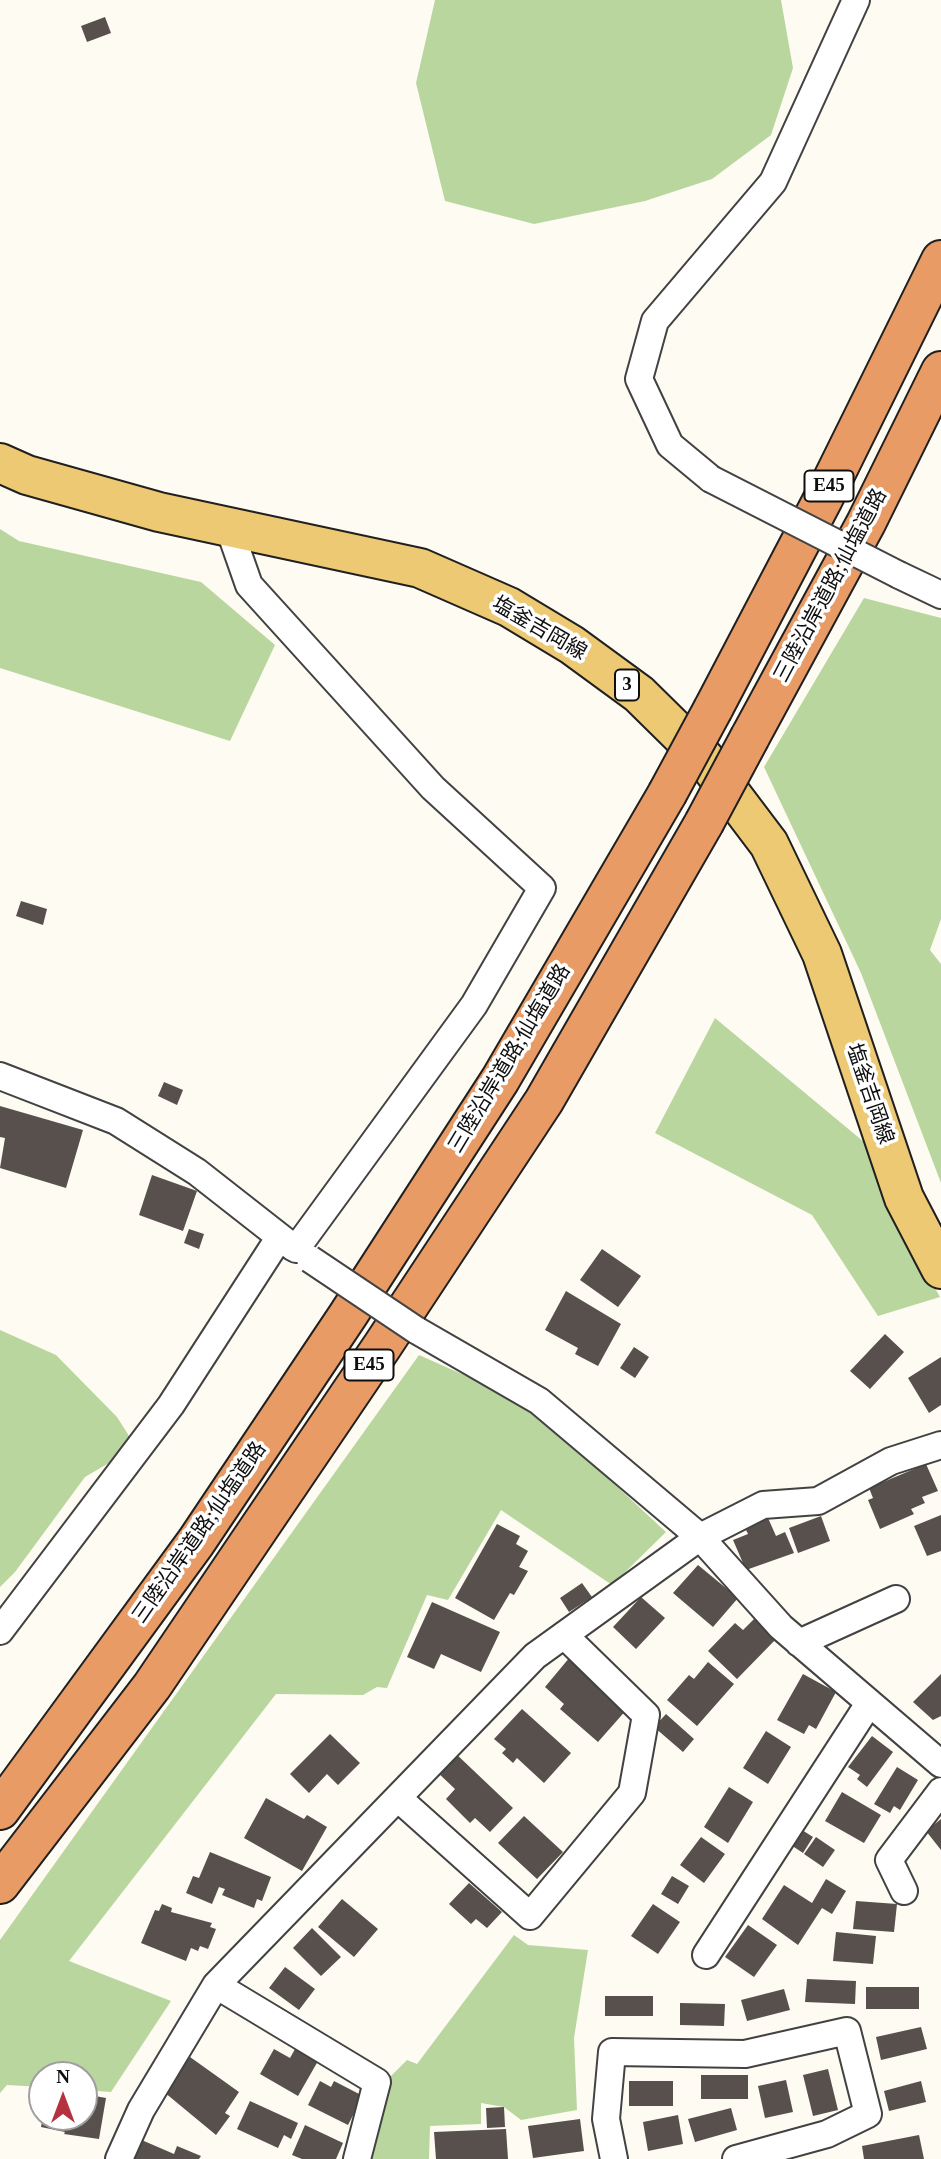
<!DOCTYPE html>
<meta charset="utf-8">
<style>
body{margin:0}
#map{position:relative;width:941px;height:2159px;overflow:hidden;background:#fefbf3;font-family:"Times New Roman",serif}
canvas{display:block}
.north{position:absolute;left:28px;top:2061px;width:70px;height:70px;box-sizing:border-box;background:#fff;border:2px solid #9f9f9f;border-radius:50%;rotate:0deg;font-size:19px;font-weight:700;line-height:28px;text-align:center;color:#0f0f0f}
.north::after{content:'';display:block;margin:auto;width:24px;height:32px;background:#b5323f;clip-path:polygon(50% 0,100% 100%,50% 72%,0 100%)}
</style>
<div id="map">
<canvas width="941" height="2159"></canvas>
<div class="north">N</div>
</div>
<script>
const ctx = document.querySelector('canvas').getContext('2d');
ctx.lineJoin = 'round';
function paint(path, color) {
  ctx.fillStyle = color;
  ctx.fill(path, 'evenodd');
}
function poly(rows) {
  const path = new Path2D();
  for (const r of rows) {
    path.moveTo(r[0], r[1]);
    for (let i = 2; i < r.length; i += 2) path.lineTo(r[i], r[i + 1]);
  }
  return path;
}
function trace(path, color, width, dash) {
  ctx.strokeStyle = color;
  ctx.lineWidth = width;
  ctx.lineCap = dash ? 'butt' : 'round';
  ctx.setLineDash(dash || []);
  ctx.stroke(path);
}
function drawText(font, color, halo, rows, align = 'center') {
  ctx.font = font + ' "Times New Roman","Noto Sans JP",serif';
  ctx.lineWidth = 7;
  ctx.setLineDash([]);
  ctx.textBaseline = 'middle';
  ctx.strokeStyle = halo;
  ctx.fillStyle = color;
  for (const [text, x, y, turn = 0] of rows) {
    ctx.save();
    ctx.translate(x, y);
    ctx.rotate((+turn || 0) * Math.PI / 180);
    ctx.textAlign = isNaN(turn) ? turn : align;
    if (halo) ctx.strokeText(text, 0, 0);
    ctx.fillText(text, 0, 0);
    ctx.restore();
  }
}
const forest = poly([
 [435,0,781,0,793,68,771,135,712,179,645,201,534,224,445,201,416,83],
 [0,529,19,541,201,582,275,645,230,741,0,668],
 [864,598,941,618,941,919,930,950,941,964,941,1183,861,973,764,767],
 [715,1018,870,1147,886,1202,940,1297,878,1316,812,1215,655,1133],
 [0,1330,56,1355,117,1417,136,1447,85,1477,15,1572,0,1587],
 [419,1355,527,1403,666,1532,612,1585,501,1510,448,1600,427,1595,387,1688,377,1687,363,1695,276,1694,69,1961,171,2001,111,2092,84,2090,84,2075,42,2075,42,2087,7,2085,0,2093,0,1940],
 [514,1935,528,1945,588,1950,574,2038,577,2110,521,2120,504,2107,481,2103,481,2124,430,2126,429,2159,366,2159,386,2081,407,2060,417,2064]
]);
const building = poly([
 [105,17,111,33,87,42,81,26],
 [21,901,47,909,43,925,16,916],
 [164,1082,183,1090,177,1105,158,1096],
 [0,1106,83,1130,66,1188,0,1168,5,1138,0,1137],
 [152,1175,197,1191,183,1231,139,1215],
 [189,1229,204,1234,199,1249,184,1243],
 [602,1249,641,1276,618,1307,580,1280],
 [566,1291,621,1324,598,1366,575,1354,578,1348,545,1330],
 [885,1334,904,1352,870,1389,850,1371],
 [634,1347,649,1357,635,1378,620,1368],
 [941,1357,941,1405,929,1413,908,1378],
 [926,1464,938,1491,922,1497,925,1503,911,1509,914,1514,880,1529,868,1500,873,1498,869,1488],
 [941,1515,941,1551,927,1556,914,1526],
 [821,1516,830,1541,798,1553,789,1528],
 [768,1518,776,1536,785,1532,794,1553,746,1570,733,1540,748,1534,746,1530],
 [497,1524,520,1536,516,1544,528,1551,519,1567,528,1571,514,1595,510,1593,494,1620,455,1598],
 [698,1565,738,1598,713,1627,673,1593],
 [582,1583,592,1597,569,1612,560,1598],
 [641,1597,665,1618,636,1649,613,1627],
 [432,1602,500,1632,481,1672,441,1654,434,1669,407,1657],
 [755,1618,777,1638,737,1679,708,1651,735,1623,743,1630],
 [570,1657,628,1708,598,1742,560,1709,564,1704,545,1687],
 [708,1662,734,1684,697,1726,667,1700,689,1675,694,1679],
 [803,1674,836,1692,816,1729,809,1725,804,1734,777,1720],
 [941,1674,941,1716,933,1720,913,1702],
 [522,1709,571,1753,544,1783,517,1758,513,1763,502,1753,506,1749,494,1739],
 [666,1714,694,1739,683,1752,654,1727],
 [766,1731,791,1747,768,1784,743,1768],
 [330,1734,360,1763,338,1785,327,1774,309,1793,290,1774],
 [872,1736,893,1752,867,1787,857,1779,860,1775,848,1767],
 [454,1752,513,1808,490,1832,475,1818,470,1823,446,1799,455,1789,435,1770],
 [897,1767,918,1780,900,1810,894,1806,890,1813,874,1804],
 [729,1787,753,1802,728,1843,704,1827],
 [842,1792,881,1815,864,1843,825,1821],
 [266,1798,304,1819,307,1815,327,1827,302,1871,244,1838],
 [524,1816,563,1852,537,1879,498,1843],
 [941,1819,941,1850,926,1831],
 [802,1830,813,1837,803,1853,791,1845],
 [701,1837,725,1854,704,1883,680,1865],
 [816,1837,835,1850,823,1867,804,1854],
 [210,1852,271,1877,262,1901,257,1899,254,1908,222,1895,225,1889,219,1887,212,1904,186,1893,193,1876,199,1878],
 [672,1876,689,1886,678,1904,661,1894],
 [826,1879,846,1891,832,1914,822,1908,798,1945,762,1919,784,1885,812,1903],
 [469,1883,502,1912,487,1928,476,1919,471,1924,449,1904],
 [342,1899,378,1929,354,1957,318,1927],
 [856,1901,897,1904,894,1932,853,1929],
 [162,1904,172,1908,171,1912,212,1923,210,1927,216,1929,208,1949,200,1946,198,1951,191,1948,186,1961,141,1943,155,1910,159,1911],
 [653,1904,680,1922,658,1954,631,1936],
 [748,1925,777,1945,754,1977,725,1957],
 [312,1928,341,1957,321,1976,293,1948],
 [836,1932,876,1936,873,1964,833,1961],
 [285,1967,315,1989,299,2010,269,1988],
 [807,1979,856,1981,855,2004,805,2002],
 [866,1987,919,1987,919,2009,866,2009],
 [784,1989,790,2010,747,2021,741,2000],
 [605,1996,653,1996,653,2016,605,2016],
 [680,2003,725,2004,724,2026,680,2025],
 [921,2027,927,2049,881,2060,876,2037],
 [274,2049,290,2058,295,2049,318,2061,298,2096,260,2074],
 [190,2057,239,2092,225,2113,230,2116,216,2135,164,2092],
 [828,2069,838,2110,813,2116,803,2075],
 [701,2075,748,2075,748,2099,701,2099],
 [786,2080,793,2112,765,2118,758,2086],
 [320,2081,331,2087,334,2081,363,2096,348,2125,308,2105],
 [629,2081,673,2081,673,2106,629,2106],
 [921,2081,926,2102,889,2111,884,2091],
 [84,2094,106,2098,99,2139,64,2134,65,2132,41,2127,43,2117,84,2117],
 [250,2101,298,2123,291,2139,284,2135,278,2148,237,2129],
 [504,2107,505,2127,487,2128,486,2108],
 [731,2108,737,2130,695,2142,688,2119],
 [678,2115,683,2144,648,2151,643,2122],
 [580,2119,584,2151,533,2158,528,2126],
 [305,2125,343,2143,336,2159,302,2159,292,2155],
 [506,2129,508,2159,436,2159,434,2132],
 [919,2135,924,2159,864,2159,862,2146],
 [137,2138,174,2154,177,2146,201,2156,199,2159,127,2159]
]);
const street = poly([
 [711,479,670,445,639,379,655,321,773,182,856,0],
 [229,528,249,585,433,788,542,888,474,1005,296,1249],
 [899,575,941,595],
 [0,1076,116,1121,197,1172,294,1248],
 [416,1330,539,1401,700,1537,781,1627,941,1764],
 [0,1631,171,1405,279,1238],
 [799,1643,896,1599],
 [398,1798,530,1916,632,1793,646,1715,564,1635],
 [904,1891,889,1860,941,1791],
 [706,1955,868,1705],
 [216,1985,377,2082,357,2159],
 [119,2159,141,2110,216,1985,535,1656,700,1537,763,1505,818,1501,891,1461,941,1445],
 [614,2159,606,2119,612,2052,745,2054,847,2031,868,2114,827,2134,736,2159]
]);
const primary = poly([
 [0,463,27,475,159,512,420,568,509,607,572,645,639,694,704,758,769,844,822,954,904,1198,941,1269]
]);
const highway = poly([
 [713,709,823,499,941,260],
 [750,737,866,523,941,371],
 [0,1810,196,1542,348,1315,500,1080,667,794],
 [0,1884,152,1686,383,1345,544,1101,704,823]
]);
const streetBridge = poly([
 [711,479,899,575],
 [310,1259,416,1330]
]);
const highwayBridge = poly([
 [667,794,713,709],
 [704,823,750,737]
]);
const shields = [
 [829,486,49],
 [627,685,24],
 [369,1365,49]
];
const shieldNames = [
 ["E45",829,486],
 ["3",627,685],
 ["E45",369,1365]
];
const streetNames = [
 ["三陸沿岸道路;仙塩道路",831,586,-62],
 ["塩釜吉岡線",539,629,30],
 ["三陸沿岸道路;仙塩道路",510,1059,-59],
 ["塩釜吉岡線",869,1094,71],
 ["三陸沿岸道路;仙塩道路",200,1533,-55]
];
paint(forest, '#bad69f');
paint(building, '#57504c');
trace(street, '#424242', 30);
trace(primary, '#202020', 42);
trace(highway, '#202020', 42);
trace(street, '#fff', 26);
trace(primary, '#eec973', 38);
trace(highway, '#e99b66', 38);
trace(streetBridge, '#424242', 30, []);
trace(highwayBridge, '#202020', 42, []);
trace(streetBridge, '#fff', 26);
trace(highwayBridge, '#e99b66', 38);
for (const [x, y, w] of shields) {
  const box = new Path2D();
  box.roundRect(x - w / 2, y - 15.5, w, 31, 5);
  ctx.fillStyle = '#fff';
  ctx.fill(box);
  trace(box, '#0f0f0f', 2);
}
drawText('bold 19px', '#0f0f0f', null, shieldNames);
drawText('21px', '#0f0f0f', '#fff', streetNames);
</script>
